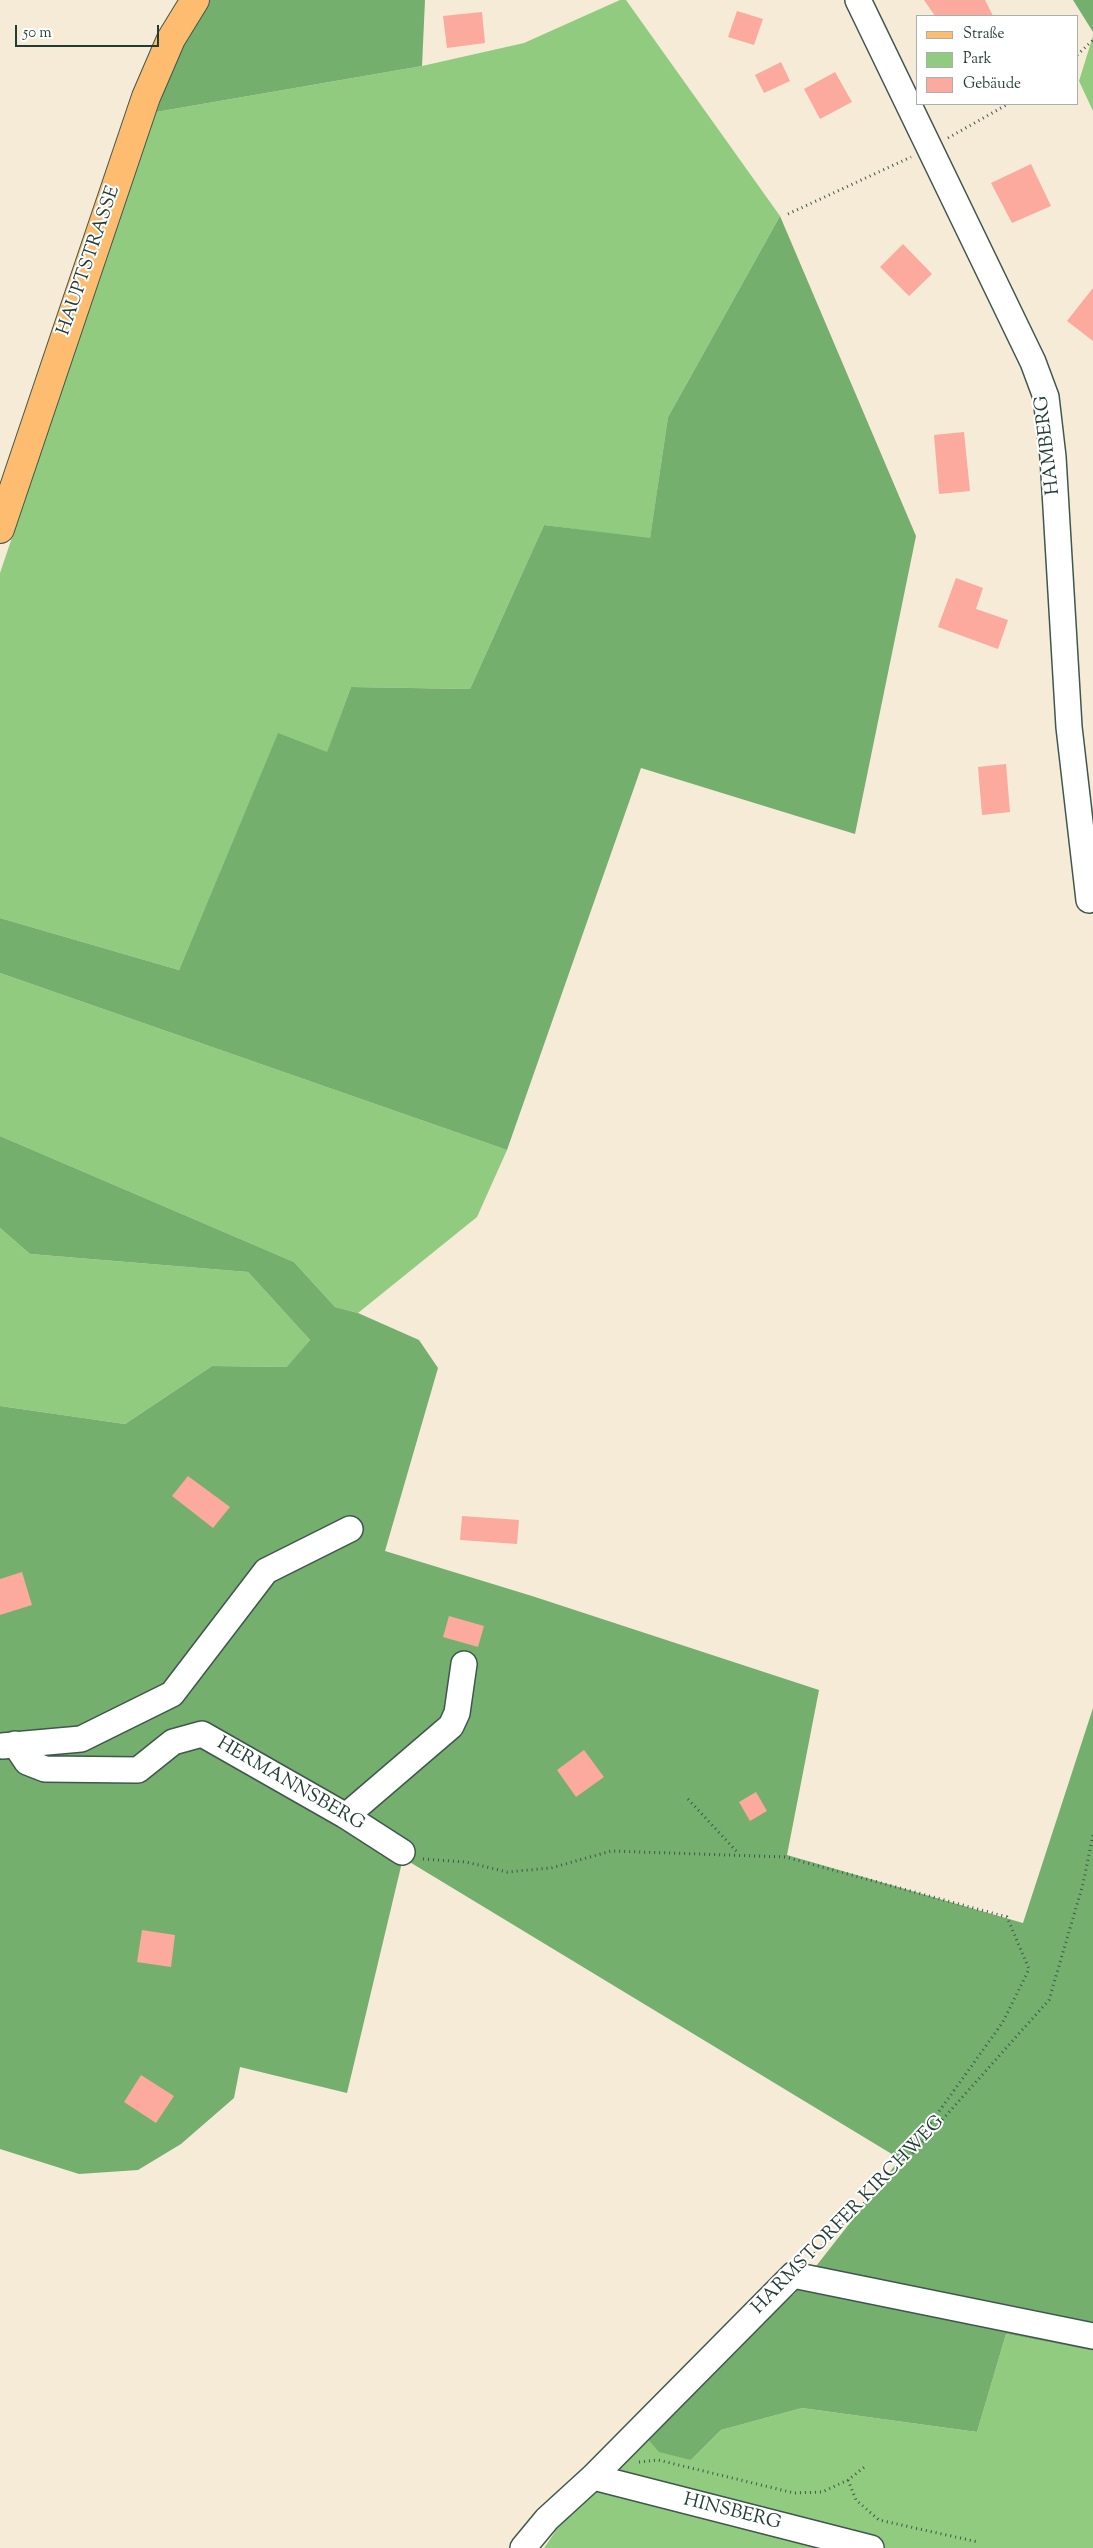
<!DOCTYPE html>
<meta charset="utf-8">
<style>
body{margin:0}
#map{position:relative;width:1093px;height:2548px;overflow:hidden;background:#f5ebd7;font-family:"Sorts Mill Goudy",serif}
canvas{display:block}
.legend{position:absolute;left:916px;top:15px;width:162px;height:90px;box-sizing:border-box;background:#fff;border:1px solid #a5b1ae;margin:0;padding:6px 9px;list-style:none;font-size:15px;color:#1f3d34}
.legend li{display:flex;align-items:center;gap:10px;height:25px}
.legend b{width:25px;border:1px solid #a5b1ae}
.scale{position:absolute;left:15px;top:25px;width:144px;height:22px;box-sizing:border-box;border:2px solid #1f3d34;border-top:0;padding-left:6px;font-size:15px;line-height:18px;white-space:nowrap;color:#1f3d34;-webkit-text-stroke:4px #fff;paint-order:stroke}
</style>
<div id="map">
<canvas width="1093" height="2548"></canvas>
<ul class="legend">
<li><b style="height:6px;background:#fdbc70"></b>Straße</li>
<li><b style="height:14px;background:#91cb7f"></b>Park</li>
<li><b style="height:14px;background:#fca99e"></b>Gebäude</li>
</ul>
<div class="scale">50 m</div>
</div>
<script>
const ctx = document.querySelector('canvas').getContext('2d');
ctx.lineJoin = 'round';
function paint(path, color) {
  ctx.fillStyle = color;
  ctx.fill(path, 'evenodd');
}
function poly(rows) {
  const path = new Path2D();
  for (const r of rows) {
    path.moveTo(r[0], r[1]);
    for (let i = 2; i < r.length; i += 2) path.lineTo(r[i], r[i + 1]);
  }
  return path;
}
function trace(path, color, width, dash) {
  ctx.strokeStyle = color;
  ctx.lineWidth = width;
  ctx.lineCap = dash ? 'butt' : 'round';
  ctx.setLineDash(dash || []);
  ctx.stroke(path);
}
function drawText(font, color, halo, rows, align = 'center') {
  ctx.font = font + ' "Sorts Mill Goudy",serif';
  ctx.lineWidth = 4;
  ctx.setLineDash([]);
  ctx.textBaseline = 'middle';
  ctx.strokeStyle = halo;
  ctx.fillStyle = color;
  for (const [text, x, y, turn = 0] of rows) {
    ctx.save();
    ctx.translate(x, y);
    ctx.rotate((+turn || 0) * Math.PI / 180);
    ctx.textAlign = isNaN(turn) ? turn : align;
    if (halo) ctx.strokeText(text, 0, 0);
    ctx.fillText(text, 0, 0);
    ctx.restore();
  }
}
const green = poly([
 [620,0,626,0,780,216,668,417,650,539,544,525,470,689,351,687,327,753,278,734,179,970,0,918,0,573,156,112,422,66,524,43],
 [1093,36,1093,111,1079,81],
 [0,973,507,1150,477,1217,358,1313,335,1307,294,1262,0,1136],
 [0,1228,30,1254,248,1272,310,1340,288,1367,212,1366,125,1424,0,1406],
 [1006,2334,1093,2351,1093,2548,544,2548,588,2483,641,2431,691,2460,721,2430,802,2408,977,2432]
]);
const forest = poly([
 [210,0,425,0,422,66,156,112,186,34],
 [1073,0,1093,0,1093,32],
 [780,216,916,536,855,834,641,768,507,1150,0,973,0,918,179,970,278,733,327,752,351,687,470,689,544,525,650,538,668,417],
 [0,1136,294,1262,335,1307,358,1313,419,1340,438,1368,385,1551,532,1596,819,1690,787,1855,1023,1923,1093,1708,1093,2351,1006,2334,977,2432,802,2408,721,2430,691,2460,659,2452,641,2431,795,2293,900,2159,403,1858,347,2093,240,2067,234,2098,181,2144,138,2170,79,2174,0,2149,0,1406,125,1424,212,1366,287,1367,310,1340,248,1272,30,1254,0,1228]
]);
const building = poly([
 [924,0,985,0,993,16,935,16],
 [737,11,763,19,754,45,728,37],
 [482,12,485,43,447,48,443,16],
 [781,62,790,81,764,93,755,75],
 [835,72,852,102,820,119,804,89],
 [1031,164,1051,206,1012,223,991,183],
 [903,244,932,274,909,296,880,267],
 [1093,288,1093,341,1067,321],
 [964,432,970,491,939,494,934,435],
 [956,578,983,588,976,609,1008,620,998,649,938,627],
 [1006,764,1010,812,982,815,978,767],
 [188,1476,230,1507,213,1528,172,1496],
 [462,1516,519,1520,517,1544,460,1540],
 [22,1572,32,1605,0,1615,0,1579],
 [449,1616,484,1626,478,1647,443,1637],
 [584,1750,604,1777,576,1797,557,1770],
 [756,1792,767,1811,750,1821,739,1802],
 [142,1930,175,1935,171,1967,137,1962],
 [141,2075,174,2096,156,2123,124,2102]
]);
const path = poly([
 [1077,55,1093,40],
 [948,138,1008,104],
 [788,214,911,157],
 [688,1799,739,1854],
 [423,1859,466,1862,507,1872,551,1868,611,1851,785,1857,1007,1917,1029,1969,1003,2022,897,2170],
 [909,2157,1049,2000,1083,1884,1093,1835],
 [811,2257,898,2169],
 [639,2462,658,2460,794,2493,822,2492,848,2480,867,2465],
 [848,2480,856,2500,879,2520,978,2542]
]);
const minor = poly([
 [858,0,1033,362,1046,397,1053,457,1069,727,1089,900],
 [15,1744,27,1762,45,1769,138,1770,173,1742,202,1734,346,1816,402,1852],
 [2,1746,81,1739,172,1694,266,1571,350,1529],
 [346,1816,451,1726,457,1713,464,1664],
 [593,2477,871,2548],
 [523,2548,547,2519,593,2477,793,2275,1093,2336]
]);
const major = poly([
 [0,529,146,97,171,39,195,0]
]);
const streetNames = [
 ["HAUPTSTRASSE",90,261,-71],
 ["HAMBERG",1049,445,-97],
 ["HERMANNSBERG",290,1785,30],
 ["HARMSTORFER KIRCHWEG",849,2216,-46],
 ["HINSBERG",732,2513,14]
];
paint(green, '#91cb7f');
paint(forest, '#74af6e');
paint(building, '#fca99e');
trace(minor, '#3f574c', 28);
trace(major, '#3f574c', 30);
trace(path, '#3f574c', 3, [1, 4]);
trace(minor, '#fff', 25);
trace(major, '#fdbc70', 28);
drawText('19px', '#1f3d34', '#fff', streetNames);
</script>
